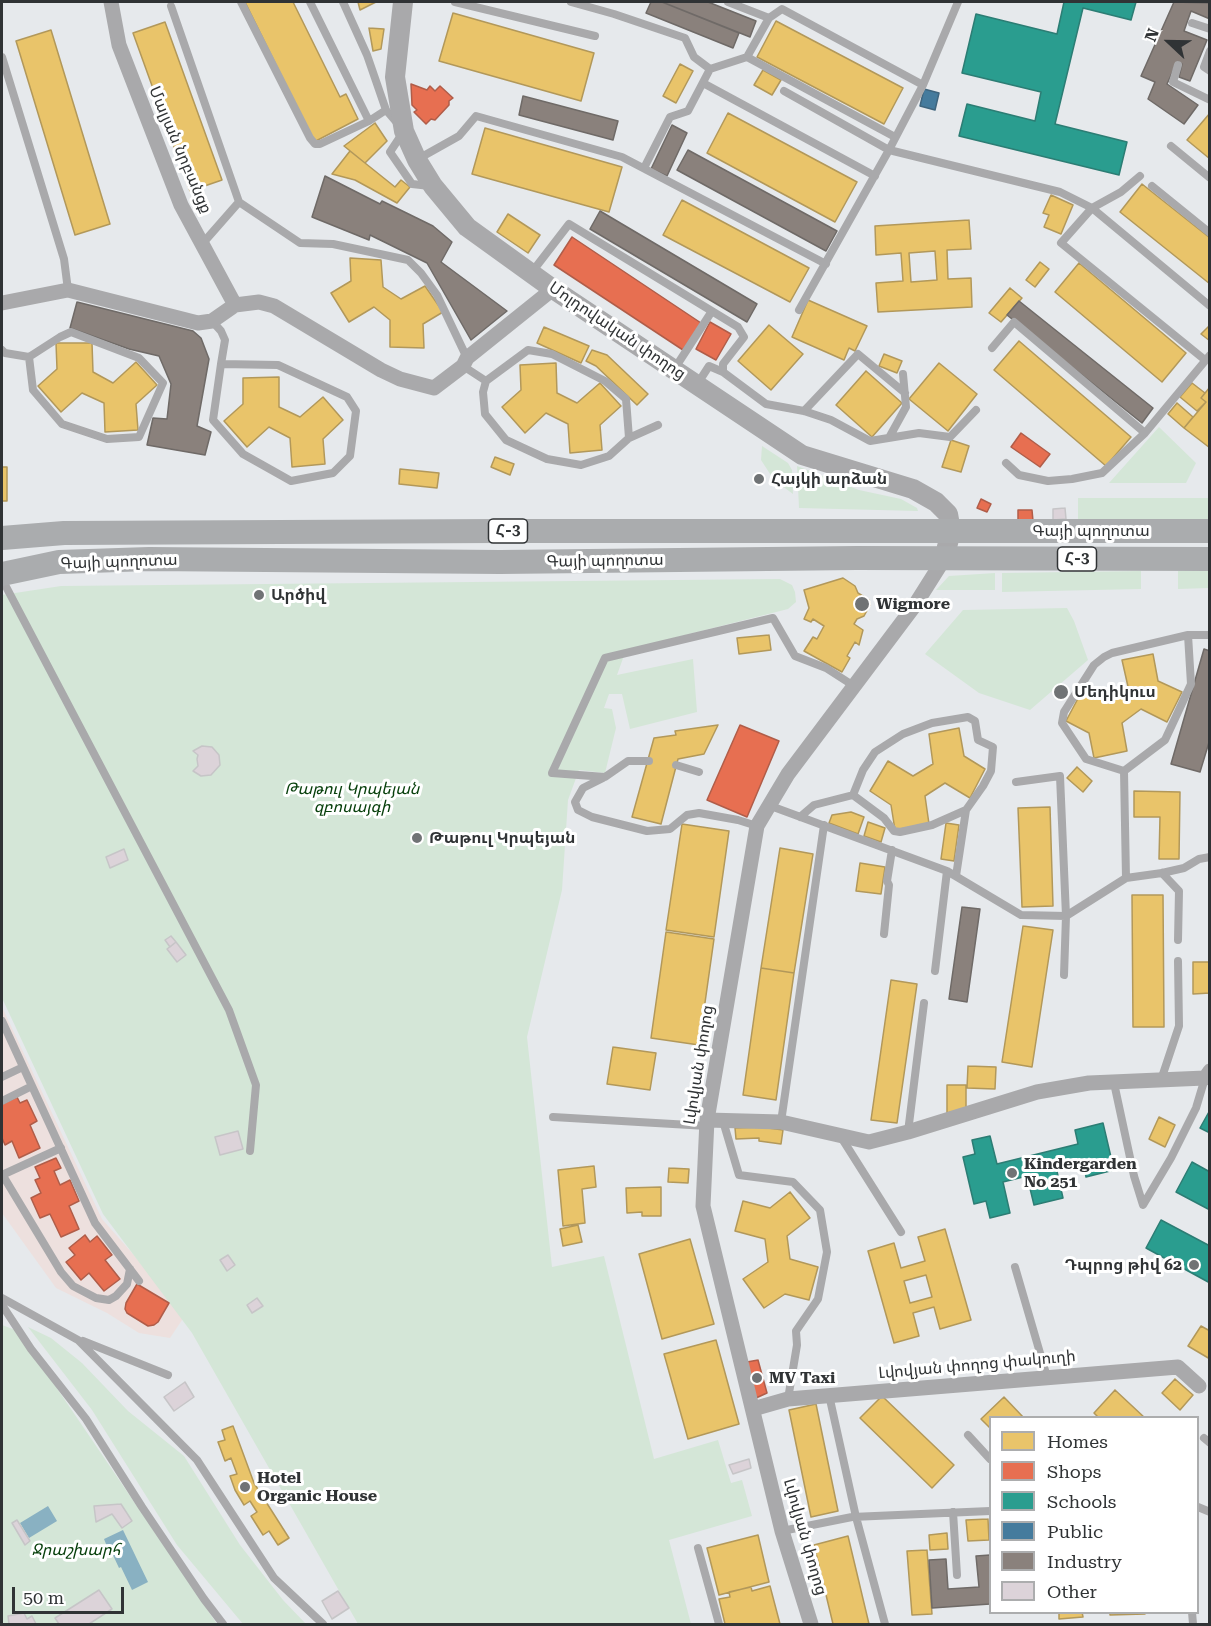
<!DOCTYPE html>
<meta charset="utf-8">
<style>
body{margin:0}
#map{position:relative;width:1211px;height:1626px;overflow:hidden;background:#e6e9ec;font-family:"Roboto Serif",serif}
canvas{display:block}
.frame{position:absolute;inset:0;border:3px solid #303335;pointer-events:none}
.legend{position:absolute;left:989px;top:1416px;width:210px;height:198px;box-sizing:border-box;background:#fff;border:2px solid #acadae;margin:0;padding:8px 10px;list-style:none;font-size:18px;color:#303335}
.legend li{display:flex;align-items:center;gap:12px;height:30px}
.legend b{width:30px;border:2px solid #acadae}
.north{position:absolute;left:1139px;top:12px;width:60px;height:60px;-webkit-text-stroke:4px #fff;paint-order:stroke;rotate:292deg;font-size:16px;font-weight:700;line-height:24px;text-align:center;color:#303335}
.north::after{content:'';display:block;margin:auto;width:21px;height:27px;background:#303335;clip-path:polygon(50% 0,100% 100%,50% 72%,0 100%)}
.scale{position:absolute;left:12px;top:1587px;width:112px;height:27px;box-sizing:border-box;border:3px solid #303335;border-top:0;padding-left:8px;font-size:18px;line-height:21px;white-space:nowrap;color:#303335;-webkit-text-stroke:4px #fff;paint-order:stroke}
</style>
<div id="map">
<canvas width="1211" height="1626"></canvas>
<div class="frame"></div>
<ul class="legend">
<li><b style="height:16px;background:#e9c46a"></b>Homes</li>
<li><b style="height:16px;background:#e76f51"></b>Shops</li>
<li><b style="height:16px;background:#2a9d8f"></b>Schools</li>
<li><b style="height:16px;background:#457b9d"></b>Public</li>
<li><b style="height:16px;background:#8a817c"></b>Industry</li>
<li><b style="height:16px;background:#dcd3d9"></b>Other</li>
</ul>
<div class="north">N</div>
<div class="scale">50 m</div>
</div>
<script>
const ctx = document.querySelector('canvas').getContext('2d');
ctx.lineJoin = 'round';
function paint(path, color) {
  ctx.fillStyle = color;
  ctx.fill(path, 'evenodd');
}
function poly(rows) {
  const path = new Path2D();
  for (const r of rows) {
    path.moveTo(r[0], r[1]);
    for (let i = 2; i < r.length; i += 2) path.lineTo(r[i], r[i + 1]);
  }
  return path;
}
function trace(path, color, width, dash) {
  ctx.strokeStyle = color;
  ctx.lineWidth = width;
  ctx.lineCap = dash ? 'butt' : 'round';
  ctx.setLineDash(dash || []);
  ctx.stroke(path);
}
function drawText(font, color, halo, rows, align = 'center') {
  ctx.font = font + ' "Roboto Serif","Noto Sans Armenian",serif';
  ctx.lineWidth = 6;
  ctx.setLineDash([]);
  ctx.textBaseline = 'middle';
  ctx.strokeStyle = halo;
  ctx.fillStyle = color;
  for (const [text, x, y, turn = 0] of rows) {
    ctx.save();
    ctx.translate(x, y);
    ctx.rotate((+turn || 0) * Math.PI / 180);
    ctx.textAlign = isNaN(turn) ? turn : align;
    if (halo) ctx.strokeText(text, 0, 0);
    ctx.fillText(text, 0, 0);
    ctx.restore();
  }
}
const commercial = poly([
 [2,1007,102,1219,186,1314,170,1338,139,1333,107,1313,56,1288,2,1213]
]);
const green = poly([
 [1159,427,1196,463,1186,483,1109,483],
 [762,446,788,463,792,470,793,494,774,480,761,460],
 [797,466,859,490,901,499,917,508,918,511,799,508],
 [1078,498,1209,498,1209,519,1078,520],
 [1209,570,1209,588,1178,589,1178,571],
 [1141,571,1141,589,1002,592,1002,573],
 [995,573,995,590,936,590,949,576],
 [780,579,792,585,795,592,796,602,788,609,626,650,617,675,693,659,697,712,630,729,622,694,609,694,604,708,612,709,616,728,605,773,579,770,568,800,562,890,527,1037,552,1267,604,1256,654,1459,718,1440,731,1483,742,1480,752,1516,669,1540,691,1624,358,1624,192,1333,103,1214,2,998,2,595,61,586],
 [1067,608,1074,621,1088,660,1030,710,979,693,925,654,963,610],
 [2,1325,18,1331,217,1624,2,1624],
 [28,1327,51,1338,82,1363,128,1411,184,1456,240,1545,283,1600,306,1624,243,1624,177,1545,92,1410]
]);
const water = poly([
 [48,1506,57,1521,29,1538,20,1523],
 [123,1530,148,1582,132,1590,121,1567,119,1568,112,1553,110,1554,104,1539]
]);
const homes = poly([
 [245,2,293,2,340,97,346,94,358,119,314,142,245,2],
 [358,2,376,2,360,10,358,2],
 [453,13,594,53,581,101,439,61,453,13],
 [776,21,903,88,884,124,757,57,776,21],
 [165,22,222,180,190,191,133,33,165,22],
 [369,28,384,29,381,49,373,51,369,28],
 [51,30,110,224,75,235,16,41,51,30],
 [680,64,693,71,676,103,663,96,680,64],
 [763,70,781,80,772,95,754,85,763,70],
 [728,113,857,182,835,222,707,153,728,113],
 [1210,113,1210,159,1187,140,1210,113],
 [375,123,387,141,365,163,344,146,375,123],
 [485,128,622,167,609,212,472,174,485,128],
 [350,151,395,187,401,180,410,187,397,203,355,180,332,174,350,151],
 [1142,184,1210,238,1210,284,1120,212,1142,184],
 [1051,195,1073,205,1061,234,1044,227,1049,215,1043,213,1051,195],
 [682,200,809,268,790,302,663,235,682,200],
 [508,214,540,235,528,253,497,232,508,214],
 [969,220,971,249,947,250,948,279,971,278,972,307,878,312,876,283,903,281,901,253,876,255,875,226,969,220],
 [935,251,937,280,911,282,909,253,935,251],
 [350,258,381,260,383,287,401,299,425,286,443,312,423,324,424,348,390,347,390,320,374,307,349,322,331,293,351,281,350,258],
 [1040,262,1049,269,1035,287,1026,280,1040,262],
 [1079,263,1186,353,1162,382,1055,292,1079,263],
 [1010,288,1022,298,1001,322,989,313,1010,288],
 [808,300,867,326,855,351,849,348,844,360,792,337,808,300],
 [769,325,803,354,771,390,738,361,769,325],
 [1210,325,1210,341,1201,334,1210,325],
 [544,327,589,346,581,363,537,343,544,327],
 [1019,341,1131,437,1106,466,994,370,1019,341],
 [56,343,92,343,93,372,113,383,136,362,157,385,136,404,138,430,105,432,104,403,82,393,61,412,38,386,57,369,56,343],
 [592,350,607,355,648,394,637,405,596,366,586,361,592,350],
 [884,354,902,361,897,373,879,366,884,354],
 [556,363,557,393,577,403,600,383,621,406,600,425,602,450,570,453,568,424,546,413,525,433,502,407,521,390,520,365,556,363],
 [939,363,977,394,948,431,909,399,939,363],
 [866,371,902,403,872,437,836,405,866,371],
 [279,377,279,407,300,417,323,397,343,420,323,439,325,464,292,467,290,438,269,427,247,447,224,421,243,404,243,378,279,377],
 [1192,383,1205,393,1201,398,1206,402,1197,411,1180,397,1192,383],
 [1210,387,1210,448,1184,428,1206,402,1201,398,1210,387],
 [1177,403,1193,417,1184,428,1168,414,1177,403],
 [951,440,969,446,961,472,942,467,951,440],
 [495,457,514,464,510,475,491,467,495,457],
 [2,467,7,467,7,501,2,501,2,467],
 [400,469,439,473,437,488,399,484,400,469],
 [843,578,855,586,858,593,869,600,870,605,864,616,857,619,854,624,863,630,859,645,855,642,847,656,850,658,842,672,804,651,813,637,817,639,824,626,813,619,811,622,804,619,809,608,804,590,843,578],
 [769,635,771,650,739,654,737,638,769,635],
 [1153,654,1158,681,1182,692,1167,722,1141,709,1122,723,1127,751,1094,758,1089,733,1066,721,1083,689,1109,703,1129,691,1122,660,1153,654],
 [718,725,704,754,678,759,661,824,632,817,654,738,676,735,675,731,718,725],
 [959,728,964,756,985,769,970,798,945,783,925,796,929,824,895,830,891,805,870,791,888,761,913,776,933,764,929,734,959,728],
 [1077,767,1092,781,1083,792,1067,778,1077,767],
 [1134,791,1180,792,1179,859,1159,859,1160,817,1134,817,1134,791],
 [1050,807,1053,906,1022,907,1018,808,1050,807],
 [851,812,864,817,858,834,829,823,832,815,851,812],
 [868,822,885,828,881,842,864,836,868,822],
 [946,823,959,825,954,861,941,859,946,823],
 [682,824,729,831,714,937,666,930,682,824],
 [780,848,813,854,794,973,761,968,780,848],
 [860,863,885,867,881,894,856,891,860,863],
 [1132,895,1163,895,1164,1027,1133,1027,1132,895],
 [1023,926,1053,930,1032,1067,1002,1062,1023,926],
 [666,932,714,939,699,1045,651,1038,666,932],
 [1193,962,1210,962,1210,993,1193,994,1193,962],
 [761,968,794,973,776,1100,743,1095,761,968],
 [891,980,917,984,897,1123,871,1120,891,980],
 [613,1047,656,1053,650,1090,607,1084,613,1047],
 [968,1066,996,1067,995,1089,967,1088,968,1066],
 [947,1085,966,1085,966,1109,947,1113,947,1085],
 [1159,1117,1175,1125,1165,1147,1149,1139,1159,1117],
 [761,1127,783,1130,781,1144,759,1141,759,1138,736,1139,735,1128,761,1127],
 [594,1166,596,1187,582,1189,585,1223,563,1226,558,1170,594,1166],
 [669,1168,689,1169,688,1183,668,1182,669,1168],
 [661,1187,661,1216,642,1216,642,1212,627,1213,626,1188,661,1187],
 [790,1192,810,1218,787,1236,790,1259,818,1267,809,1300,785,1294,764,1308,743,1279,768,1262,765,1239,735,1231,743,1201,770,1208,790,1192],
 [578,1225,582,1242,563,1246,560,1229,578,1225],
 [945,1229,971,1320,940,1329,934,1307,913,1313,919,1336,894,1343,868,1251,894,1243,901,1268,925,1261,918,1237,945,1229],
 [926,1275,932,1297,910,1303,904,1281,926,1275],
 [690,1239,714,1324,662,1339,639,1254,690,1239],
 [1201,1326,1210,1331,1210,1359,1188,1346,1201,1326],
 [716,1340,739,1424,688,1439,664,1354,716,1340],
 [1175,1379,1193,1395,1180,1410,1162,1393,1175,1379],
 [1115,1390,1145,1418,1099,1418,1094,1413,1115,1390],
 [882,1396,954,1465,932,1488,860,1418,882,1396],
 [1004,1397,1024,1418,990,1418,990,1428,981,1419,1004,1397],
 [816,1404,838,1511,811,1517,789,1410,816,1404],
 [233,1426,254,1483,289,1538,278,1545,269,1531,263,1535,251,1516,257,1512,250,1501,244,1505,235,1490,230,1476,237,1474,231,1458,225,1461,218,1442,225,1440,222,1430,233,1426],
 [988,1519,989,1540,968,1541,966,1520,988,1519],
 [947,1533,948,1549,930,1550,929,1535,947,1533],
 [758,1535,769,1582,719,1595,707,1548,758,1535],
 [848,1536,869,1624,833,1624,814,1545,848,1536],
 [927,1550,932,1614,912,1615,907,1551,927,1550],
 [770,1586,780,1624,725,1624,719,1599,730,1597,729,1592,751,1587,752,1591,770,1586],
 [1059,1612,1082,1612,1083,1617,1059,1619,1059,1612],
 [1110,1612,1145,1612,1145,1614,1110,1615,1110,1612]
]);
const shops = poly([
 [411,84,427,90,430,86,435,91,440,86,453,98,449,101,449,105,435,120,431,119,426,124,414,112,417,110,412,105,411,84],
 [572,237,701,323,683,350,554,265,572,237],
 [710,322,731,334,716,360,696,349,710,322],
 [1021,433,1050,454,1040,467,1011,447,1021,433],
 [981,499,991,504,987,512,977,508,981,499],
 [1018,510,1032,510,1033,521,1018,522,1018,510],
 [740,725,779,741,747,817,707,800,740,725],
 [17,1097,20,1103,27,1100,37,1121,30,1125,40,1148,19,1158,12,1141,5,1145,2,1138,2,1104,17,1097],
 [56,1158,61,1168,54,1171,60,1185,70,1180,79,1201,69,1206,79,1229,61,1237,50,1214,40,1218,31,1198,41,1193,35,1180,40,1178,35,1167,56,1158],
 [85,1235,90,1242,97,1236,112,1255,105,1260,120,1279,104,1291,89,1273,81,1280,66,1262,75,1255,69,1248,85,1235],
 [137,1284,169,1303,158,1322,154,1325,148,1326,127,1313,125,1309,126,1303,137,1284],
 [758,1360,767,1393,756,1398,747,1362,758,1360]
]);
const schools = poly([
 [1064,2,1136,2,1131,20,1083,8,1055,124,1127,142,1119,175,959,136,967,104,1035,121,1041,92,962,73,976,14,1057,34,1064,2],
 [1210,1110,1210,1133,1200,1128,1210,1110],
 [1103,1123,1114,1170,1086,1177,1083,1161,1056,1167,1063,1198,1034,1205,1027,1176,1003,1182,1010,1213,990,1218,986,1201,974,1204,963,1157,975,1154,972,1140,990,1136,997,1164,1078,1144,1075,1130,1103,1123],
 [1192,1162,1210,1172,1210,1210,1176,1192,1192,1162],
 [1161,1220,1210,1246,1210,1283,1146,1248,1161,1220]
]);
const public = poly([
 [924,89,939,93,935,110,920,106,924,89]
]);
const industry = poly([
 [651,2,662,2,739,33,733,48,646,13,651,2],
 [662,2,708,2,756,21,750,37,662,2],
 [1174,2,1210,3,1210,19,1191,11,1184,31,1207,40,1190,81,1179,77,1182,64,1177,62,1167,84,1198,105,1184,124,1148,99,1155,82,1141,76,1174,2],
 [523,96,618,121,613,140,519,115,523,96],
 [672,125,687,133,667,176,651,169,672,125],
 [688,150,837,231,826,251,677,170,688,150],
 [325,176,380,204,382,201,433,226,452,242,441,262,507,311,471,340,427,263,370,235,369,240,312,217,325,176],
 [600,211,757,304,747,322,590,229,600,211],
 [1019,301,1153,408,1142,423,1007,315,1019,301],
 [77,302,193,331,201,338,209,359,197,426,211,432,205,455,147,445,153,418,167,419,171,384,159,356,129,349,70,328,77,302],
 [1204,649,1210,651,1210,739,1200,772,1171,764,1204,649],
 [962,907,980,909,967,1002,949,999,962,907],
 [990,1555,990,1604,932,1608,929,1560,946,1559,948,1589,979,1587,976,1556,990,1555]
]);
const building = poly([
 [1065,508,1066,519,1053,520,1053,509,1065,508],
 [202,746,212,747,219,755,220,765,211,775,201,776,193,771,198,766,197,759,198,755,193,751,202,746],
 [124,849,128,860,110,868,106,857,124,849],
 [171,936,176,942,170,947,165,940,171,936],
 [176,942,186,955,177,962,167,949,176,942],
 [238,1131,243,1149,220,1155,215,1137,238,1131],
 [228,1255,235,1265,227,1271,220,1260,228,1255],
 [257,1298,263,1306,252,1313,247,1305,257,1298],
 [185,1382,194,1397,174,1411,164,1397,185,1382],
 [749,1459,751,1468,733,1474,729,1465,749,1459],
 [121,1504,132,1521,122,1528,112,1514,96,1522,94,1506,121,1504],
 [17,1520,30,1541,25,1545,12,1523,17,1520],
 [99,1590,112,1609,89,1624,59,1624,55,1618,99,1590],
 [338,1591,349,1608,332,1619,322,1601,338,1591],
 [24,1613,27,1619,32,1616,36,1624,9,1624,8,1616,24,1613]
]);
const service = poly([
 [241,2,310,138,315,144,320,144,369,121,386,110],
 [310,2,369,121],
 [343,2,367,55,386,110,404,131,390,152,412,184,430,186],
 [455,2,595,36],
 [571,2,614,14,685,38,694,57,710,69],
 [728,2,769,18,782,9,923,85],
 [171,6,239,202,300,243,333,244,408,260,421,273,437,295,467,358],
 [1192,23,1210,29],
 [1210,51,1204,67,1210,71],
 [2,57,64,259,68,290],
 [747,57,769,18],
 [1178,65,1173,82,1210,100],
 [703,83,875,176],
 [784,91,889,150,1060,192,1092,208,1210,306],
 [1171,146,1210,178],
 [418,159,459,136,476,116,622,157,826,264],
 [644,168,670,117,688,111,710,69,747,57,895,137],
 [1140,176,1121,192,1092,208,1061,243,1205,360],
 [1152,186,1210,233],
 [203,243,239,202],
 [532,272,569,224,738,327,744,337,723,364,723,372,766,404,804,411,831,420,870,441,919,433,950,437,976,410],
 [799,310,889,150,923,85,958,2],
 [212,321,221,331,225,340,221,364,278,365,347,397,356,411,350,456,333,473,291,481,243,454,213,420,221,364],
 [992,348,1014,322,1145,433],
 [2,350,5,353,29,357,60,337,71,332,139,358,163,383,139,437,107,439,62,424,33,390,29,357],
 [463,366,486,381],
 [675,368,712,311],
 [698,383,709,366,723,372],
 [804,411,858,354,905,393],
 [890,436,906,407,903,374],
 [629,438,626,399,605,381,552,354,528,350,486,381,483,392,485,414,506,440,547,459,581,465,609,456,629,438,658,425],
 [1006,463,1019,475,1048,481,1072,479,1102,473,1145,433,1210,355],
 [2,579,229,1010,256,1085,250,1151],
 [649,761,628,761,605,777,552,773,605,658,773,618,795,656,826,668,854,686],
 [676,765,699,772],
 [1124,771,1086,759,1062,723,1064,712,1094,665,1104,657,1112,653,1188,635,1210,635],
 [603,778,583,788,575,802,578,810,592,817,647,831,670,829,687,815,699,813,738,820,757,826],
 [1016,782,1060,776,1066,916,1064,975],
 [853,795,884,818,894,831,900,832,932,825,966,810],
 [768,805,947,871,1021,915,1066,916,1126,878,1162,873,1184,868,1199,859,1210,857],
 [800,817,814,805,853,795,863,770,875,752,903,734,932,723,968,717,975,721,978,740,993,747,991,771,983,786,966,810,956,876],
 [1162,873,1179,891,1178,940],
 [1126,878,1124,771,1165,740,1191,684,1188,635],
 [884,934,889,885,887,881,892,850],
 [935,971,947,871],
 [2,1021,95,1223,139,1281],
 [2,1077,23,1067],
 [1161,1080,1179,1026,1178,961],
 [1114,1083,1134,1176,1143,1205,1171,1158,1196,1108,1205,1078],
 [2,1101,32,1086],
 [553,1117,707,1126],
 [723,1121,739,1175,793,1182,820,1210,827,1252,818,1299,796,1331,797,1345,788,1399],
 [781,1122,824,825],
 [908,1132,924,1003],
 [841,1137,901,1232],
 [2,1174,61,1272,73,1286,96,1298,109,1300,116,1296,127,1284,130,1269],
 [2,1175,61,1148],
 [1015,1267,1047,1377],
 [2,1298,78,1340,197,1460,274,1578,323,1624],
 [2,1305,31,1349,86,1419,142,1507,204,1599,223,1624],
 [83,1341,168,1375],
 [829,1395,856,1517,885,1624],
 [968,1435,990,1459],
 [1204,1438,1210,1443],
 [1198,1507,1210,1512],
 [953,1512,957,1575],
 [782,1531,852,1517,990,1511],
 [698,1548,719,1624],
 [1192,1612,1193,1624]
]);
const minor = poly([
 [111,2,119,45,181,205,235,305],
 [2,303,68,290,198,323,212,321,235,305,259,302,274,306,381,370,400,379,434,388,463,366,467,358,553,289],
 [707,1120,781,1122,869,1142,908,1132,1037,1092,1089,1083,1205,1078,1210,1071],
 [753,1409,788,1399,1178,1367,1199,1386],
 [811,1624,782,1531,703,1206,707,1120,757,826,788,774,915,605,944,559]
]);
const tertiary = poly([
 [403,2,395,77,404,131,417,160,433,186,467,227,553,289,802,455,913,489,936,502,948,514,951,531,944,559]
]);
const primary = poly([
 [2,538,64,533,498,531,1210,531],
 [2,574,59,562,149,559,500,562,857,558,1210,559]
]);
const markers = [
 [759,479,6,"#707375"],
 [259,595,6,"#707375"],
 [862,604,8,"#707375"],
 [1061,692,8,"#707375"],
 [417,838,6,"#707375"],
 [1012,1173,6,"#707375"],
 [1194,1265,6,"#707375"],
 [757,1378,6,"#707375"],
 [245,1487,6,"#707375"]
];
const shields = [
 [508,531,39],
 [1077,559,39]
];
const shieldNames = [
 ["Հ-3",508,531],
 ["Հ-3",1077,559]
];
const streetNames = [
 ["Մալյան նրբանցք",180,150,67],
 ["Մոլդովական փողոց",617,331,34],
 ["Գայի պողոտա",1091,531],
 ["Գայի պողոտա",605,561,-1],
 ["Գայի պողոտա",119,562,-2],
 ["Լվովյան փողոց",699,1065,-81],
 ["Լվովյան փողոց փակուղի",977,1365,-5],
 ["Լվովյան փողոց",805,1537,74]
];
const poiNames = [
 ["Հայկի արձան",771,479],
 ["Արծիվ",271,595],
 ["Wigmore",876,604],
 ["Մեդիկուս",1074,692],
 ["Թաթուլ Կրպեյան",429,838],
 ["Kindergarden",1024,1164],
 ["No 251",1024,1182],
 ["Դպրոց թիվ 62",1182,1265,"right"],
 ["MV Taxi",769,1378],
 ["Hotel",257,1478],
 ["Organic House",257,1496]
];
const parkNames = [
 ["Թաթուլ Կրպեյան",352,789],
 ["զբոսայգի",352,807],
 ["Ջրաշխարհ",76,1550]
];
paint(commercial, '#ede0de');
paint(green, '#d4e6d7');
paint(water, '#89b1c2');
paint(homes, '#e9c46a');
trace(homes, '#b2985a', 1.5);
paint(shops, '#e76f51');
trace(shops, '#b05d49', 1.5);
paint(schools, '#2a9d8f');
trace(schools, '#2c7d74', 1.5);
paint(public, '#457b9d');
trace(public, '#3f657e', 1.5);
paint(industry, '#8a817c');
trace(industry, '#6f6a67', 1.5);
paint(building, '#dcd3d9');
trace(building, '#c6c5c7', 1.5);
trace(service, '#a9a9ab', 8);
trace(minor, '#a9a9ab', 15);
trace(tertiary, '#a9a9ab', 20);
trace(primary, '#aaacae', 24);
for (const [x, y, r, color] of markers) {
  const dot = new Path2D();
  dot.arc(x, y, r, 0, 2 * Math.PI);
  ctx.fillStyle = color;
  ctx.fill(dot);
  trace(dot, '#fff', 2);
}
for (const [x, y, w] of shields) {
  const box = new Path2D();
  box.roundRect(x - w / 2, y - 12, w, 24, 4.5);
  ctx.fillStyle = '#fff';
  ctx.fill(box);
  trace(box, '#303335', 1.5);
}
drawText('bold 15px', '#303335', null, shieldNames);
drawText('16px', '#303335', '#fff', streetNames);
drawText('bold 16px', '#303335', '#fff', poiNames, 'left');
drawText('italic 16px', '#08400c', '#fff', parkNames);
</script>
